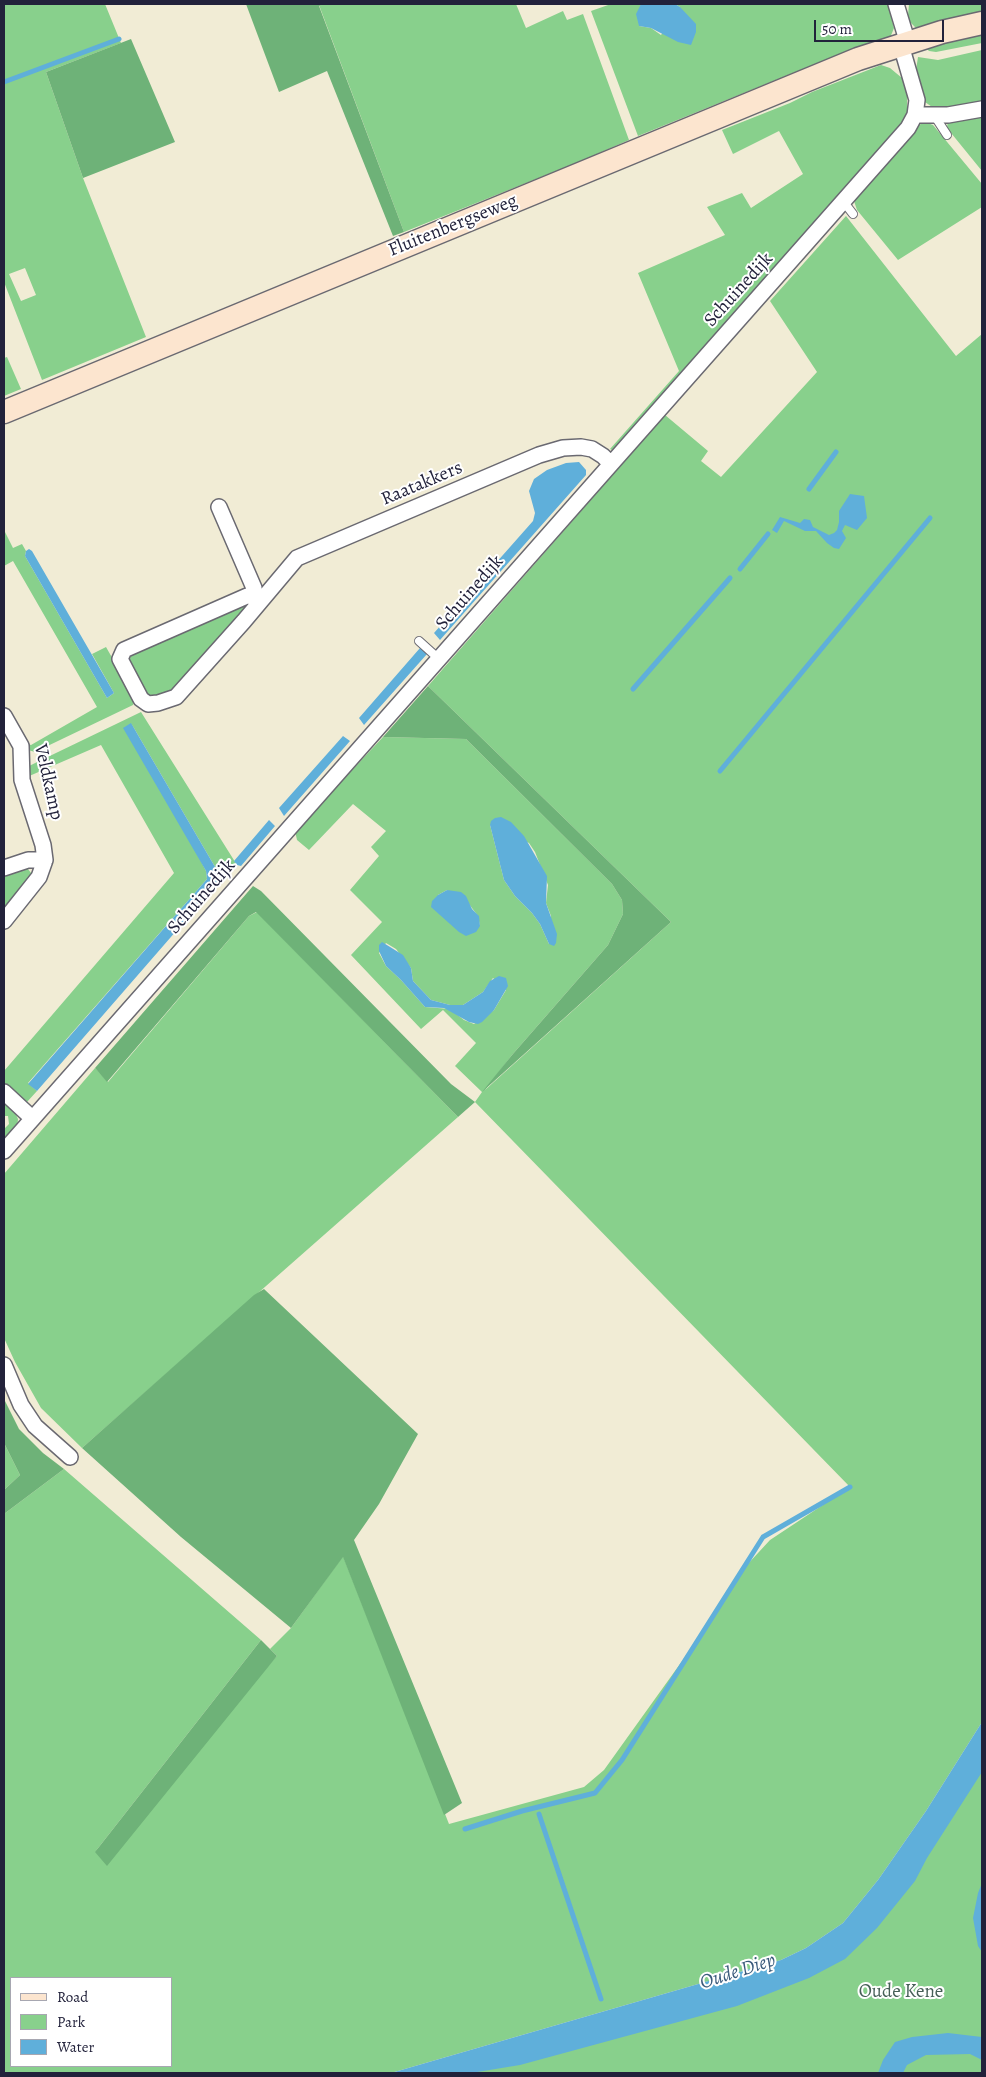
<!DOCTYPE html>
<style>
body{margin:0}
#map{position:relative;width:986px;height:2077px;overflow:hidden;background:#f1ecd5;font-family:Alegreya,serif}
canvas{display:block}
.frame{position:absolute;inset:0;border:5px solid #22223b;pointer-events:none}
.legend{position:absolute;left:10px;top:1977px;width:162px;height:90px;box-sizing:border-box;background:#fff;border:1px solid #a7a7b1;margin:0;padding:6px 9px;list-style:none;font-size:15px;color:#22223b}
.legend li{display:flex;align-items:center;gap:10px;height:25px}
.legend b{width:25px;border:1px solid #a7a7b1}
.scale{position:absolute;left:814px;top:20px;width:130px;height:22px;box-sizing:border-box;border:2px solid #22223b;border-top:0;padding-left:6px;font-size:15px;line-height:18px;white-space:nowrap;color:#22223b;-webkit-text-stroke:4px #fff;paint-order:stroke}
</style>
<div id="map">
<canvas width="986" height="2077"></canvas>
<div class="frame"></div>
<ul class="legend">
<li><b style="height:6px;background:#fce5cf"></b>Road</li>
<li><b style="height:14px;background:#88d08c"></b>Park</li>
<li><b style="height:14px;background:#5fafda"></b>Water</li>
</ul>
<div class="scale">50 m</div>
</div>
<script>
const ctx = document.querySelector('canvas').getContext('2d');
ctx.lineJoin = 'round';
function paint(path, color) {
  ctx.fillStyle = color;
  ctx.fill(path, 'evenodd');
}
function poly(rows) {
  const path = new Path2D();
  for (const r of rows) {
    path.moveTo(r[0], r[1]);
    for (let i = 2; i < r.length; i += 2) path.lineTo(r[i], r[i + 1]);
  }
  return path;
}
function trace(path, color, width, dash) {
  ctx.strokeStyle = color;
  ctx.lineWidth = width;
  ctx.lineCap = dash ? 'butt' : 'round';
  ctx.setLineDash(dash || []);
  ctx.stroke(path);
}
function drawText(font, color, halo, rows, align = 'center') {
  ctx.font = font + ' Alegreya,serif';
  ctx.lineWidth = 4;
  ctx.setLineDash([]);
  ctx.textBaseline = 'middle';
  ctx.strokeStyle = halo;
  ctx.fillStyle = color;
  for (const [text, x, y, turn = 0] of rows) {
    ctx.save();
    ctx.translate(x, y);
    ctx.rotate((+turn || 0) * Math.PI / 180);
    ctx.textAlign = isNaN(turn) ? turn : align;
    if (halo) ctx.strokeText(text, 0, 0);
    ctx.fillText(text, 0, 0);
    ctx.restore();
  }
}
const green = poly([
 [4,4,105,4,121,43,46,72,83,178,146,337,42,380,4,282],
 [25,268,36,295,21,301,9,274],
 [322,4,516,4,526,28,563,11,567,20,583,14,629,140,581,161,404,232,319,5],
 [611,4,641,4,639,26,651,28,661,35,680,7,675,4,888,4,894,28,890,38,793,73,638,136,591,11],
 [909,4,982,4,982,17,918,30,910,22,908,15],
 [982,31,982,43,936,52,929,51,925,47],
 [982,50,982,106,935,109,925,102,916,70,918,57,938,60],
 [881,65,890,68,902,78,907,95,907,108,910,109,904,124,616,452,610,449,679,371,638,273,725,235,707,207,742,193,751,208,803,174,779,131,733,154,722,130,790,103,812,92],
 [982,113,982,171,947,128,948,119],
 [925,122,933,125,982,184,982,207,898,260,857,210,853,198,915,127],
 [846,216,956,356,982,334,982,1722,926,1811,878,1880,843,1923,806,1948,781,1960,391,2073,4,2073,4,1514,64,1469,261,1640,95,1852,277,1656,270,1649,291,1628,343,1556,449,1824,584,1787,604,1770,685,1657,746,1566,770,1540,850,1487,475,1102,482,1092,455,1066,476,1043,443,1010,421,1029,351,955,382,922,350,890,379,856,371,847,386,831,353,804,309,850,297,840,295,831,383,737,466,739,612,884,622,900,623,914,608,945,512,1055,485,1090,671,922,428,686,665,415,708,451,701,461,721,477,817,372,770,301],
 [490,825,529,843,535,852,548,885,546,903,551,916,549,944,540,924,532,913,515,896,504,880],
 [447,890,469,904,478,916,480,926,438,895],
 [386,943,396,949,411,968,413,981,431,1000,450,1005,463,1005,483,992,493,978,506,990,494,1010,474,1024,464,1020,450,1009,425,1007,401,980,386,966,379,953],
 [11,1978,171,1978,171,2066,11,2066],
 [7,357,21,389,4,396,4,358],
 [4,530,13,548,22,544,26,551,25,556,107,698,114,693,92,654,106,647,135,698,133,705,35,752,28,750,27,744,31,745,97,707,13,561,4,566],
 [243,606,246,611,174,691,164,696,148,696,143,692,129,666,129,659,135,651],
 [141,712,237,865,218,872,131,723,206,871,207,879,28,1083,37,1091,27,1102,4,1084,4,1071,174,873,101,745,27,777,29,766],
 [27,868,32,874,4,912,4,873],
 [257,912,458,1117,82,1448,41,1408,15,1362,4,1338,4,1174,95,1068,108,1082,249,916],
 [4,1100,13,1108,18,1119,17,1130,4,1144,4,1129,9,1124,8,1116,4,1116],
 [4,1443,20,1475,4,1490],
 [982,1747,982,2073,427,2073,830,1950]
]);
const forest = poly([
 [246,4,322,4,319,6,404,232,393,236,327,71,279,92],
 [131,39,175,142,83,178,46,72],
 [428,686,671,922,482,1092,512,1055,608,945,623,914,622,900,612,884,466,739,383,737],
 [253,886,261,891,451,1084,475,1102,458,1117,256,912,249,916,107,1082,95,1068],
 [264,1289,418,1434,379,1504,354,1540,462,1803,444,1815,343,1557,291,1628,181,1537,82,1448,254,1295],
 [4,1399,19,1429,43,1453,64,1469,4,1514,4,1490,20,1475,4,1443],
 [261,1640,277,1656,107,1866,95,1852]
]);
const water = poly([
 [641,4,675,4,680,7,696,24,696,32,691,45,678,42,651,28,639,26,636,14],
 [579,462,586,470,586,475,440,640,434,633,533,521,535,513,529,491,534,479,547,470,566,463],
 [850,494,864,496,867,518,857,530,845,525,842,531,846,538,839,549,834,548,827,543,816,531,805,531,784,521,777,533,772,530,780,517,800,523,804,519,810,520,813,527,829,535,834,533,837,530,839,522,839,511],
 [29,549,32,551,114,693,107,698,25,556,26,551],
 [420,648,427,654,364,725,359,718],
 [131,723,218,872,217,884,37,1091,28,1084,207,879,206,871,123,728],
 [343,736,350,741,284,816,279,808],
 [501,817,511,822,524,836,547,876,546,903,557,934,556,943,554,946,549,944,540,924,532,913,515,896,504,880,490,825,491,821,495,818],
 [269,820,275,826,241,866,237,865,234,861],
 [447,890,461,892,466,896,472,909,479,916,480,926,476,932,466,936,459,932,431,907,432,901,438,895],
 [382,942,403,955,411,968,413,981,431,1000,450,1005,463,1005,483,992,490,981,499,976,506,978,508,986,494,1010,482,1022,478,1024,469,1022,444,1008,425,1007,401,980,386,966,379,951,379,945],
 [982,1722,982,1772,927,1858,915,1881,877,1928,845,1959,809,1978,737,2006,520,2065,471,2073,391,2073,781,1960,806,1948,843,1923,878,1880,926,1811],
 [982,1883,982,1952,978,1946,973,1918,978,1893],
 [948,2033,982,2037,982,2060,970,2054,926,2055,907,2065,903,2073,878,2073,883,2060,895,2042,912,2037]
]);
const stream = poly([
 [4,82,119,39],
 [809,489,836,452],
 [740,569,768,534],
 [633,689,730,578],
 [720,771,930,518],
 [539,1814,601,1999],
 [465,1829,522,1811,595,1793,622,1760,763,1537,850,1487]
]);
const lane = poly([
 [934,115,947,135],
 [843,201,853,214],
 [419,641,439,659]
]);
const street = poly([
 [915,115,948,115,982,109],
 [219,507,254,588,253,597],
 [262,599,247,596,124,650,120,659,141,699,148,704,158,703,176,697,244,621,297,558,539,455,563,448,581,447,592,449,603,456,611,464],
 [4,716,21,746,22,780,43,845,45,860,39,877,4,921],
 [4,868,28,860,45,860],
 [4,1092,32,1118],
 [4,1151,908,128,915,115,917,100,903,52,906,37,896,4],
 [4,1365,21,1405,35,1426,70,1457]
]);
const secondary = poly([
 [4,412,858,59,942,32,982,23]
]);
const streetNames = [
 ["Fluitenbergseweg",453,226,-22],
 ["Schuinedijk",739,290,-48],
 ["Raatakkers",422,484,-23],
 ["Schuinedijk",470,593,-49],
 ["Veldkamp",48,782,77],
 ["Schuinedijk",202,897,-49]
];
const parkNames = [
 ["Oude Kene",901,1992]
];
const waterNames = [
 ["Oude Diep",738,1972,-18]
];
paint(green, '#88d08c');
paint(forest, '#6eb278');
paint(water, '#5fafda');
trace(stream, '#5fafda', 5);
trace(lane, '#6a6971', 10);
trace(street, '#6a6971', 18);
trace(secondary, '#6a6971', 25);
trace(lane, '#fff', 8);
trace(street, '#fff', 15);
trace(secondary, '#fce5cf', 22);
drawText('19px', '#22223b', '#fff', streetNames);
drawText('19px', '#465f57', '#fff', parkNames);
drawText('italic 20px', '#3a5a7b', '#fff', waterNames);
</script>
